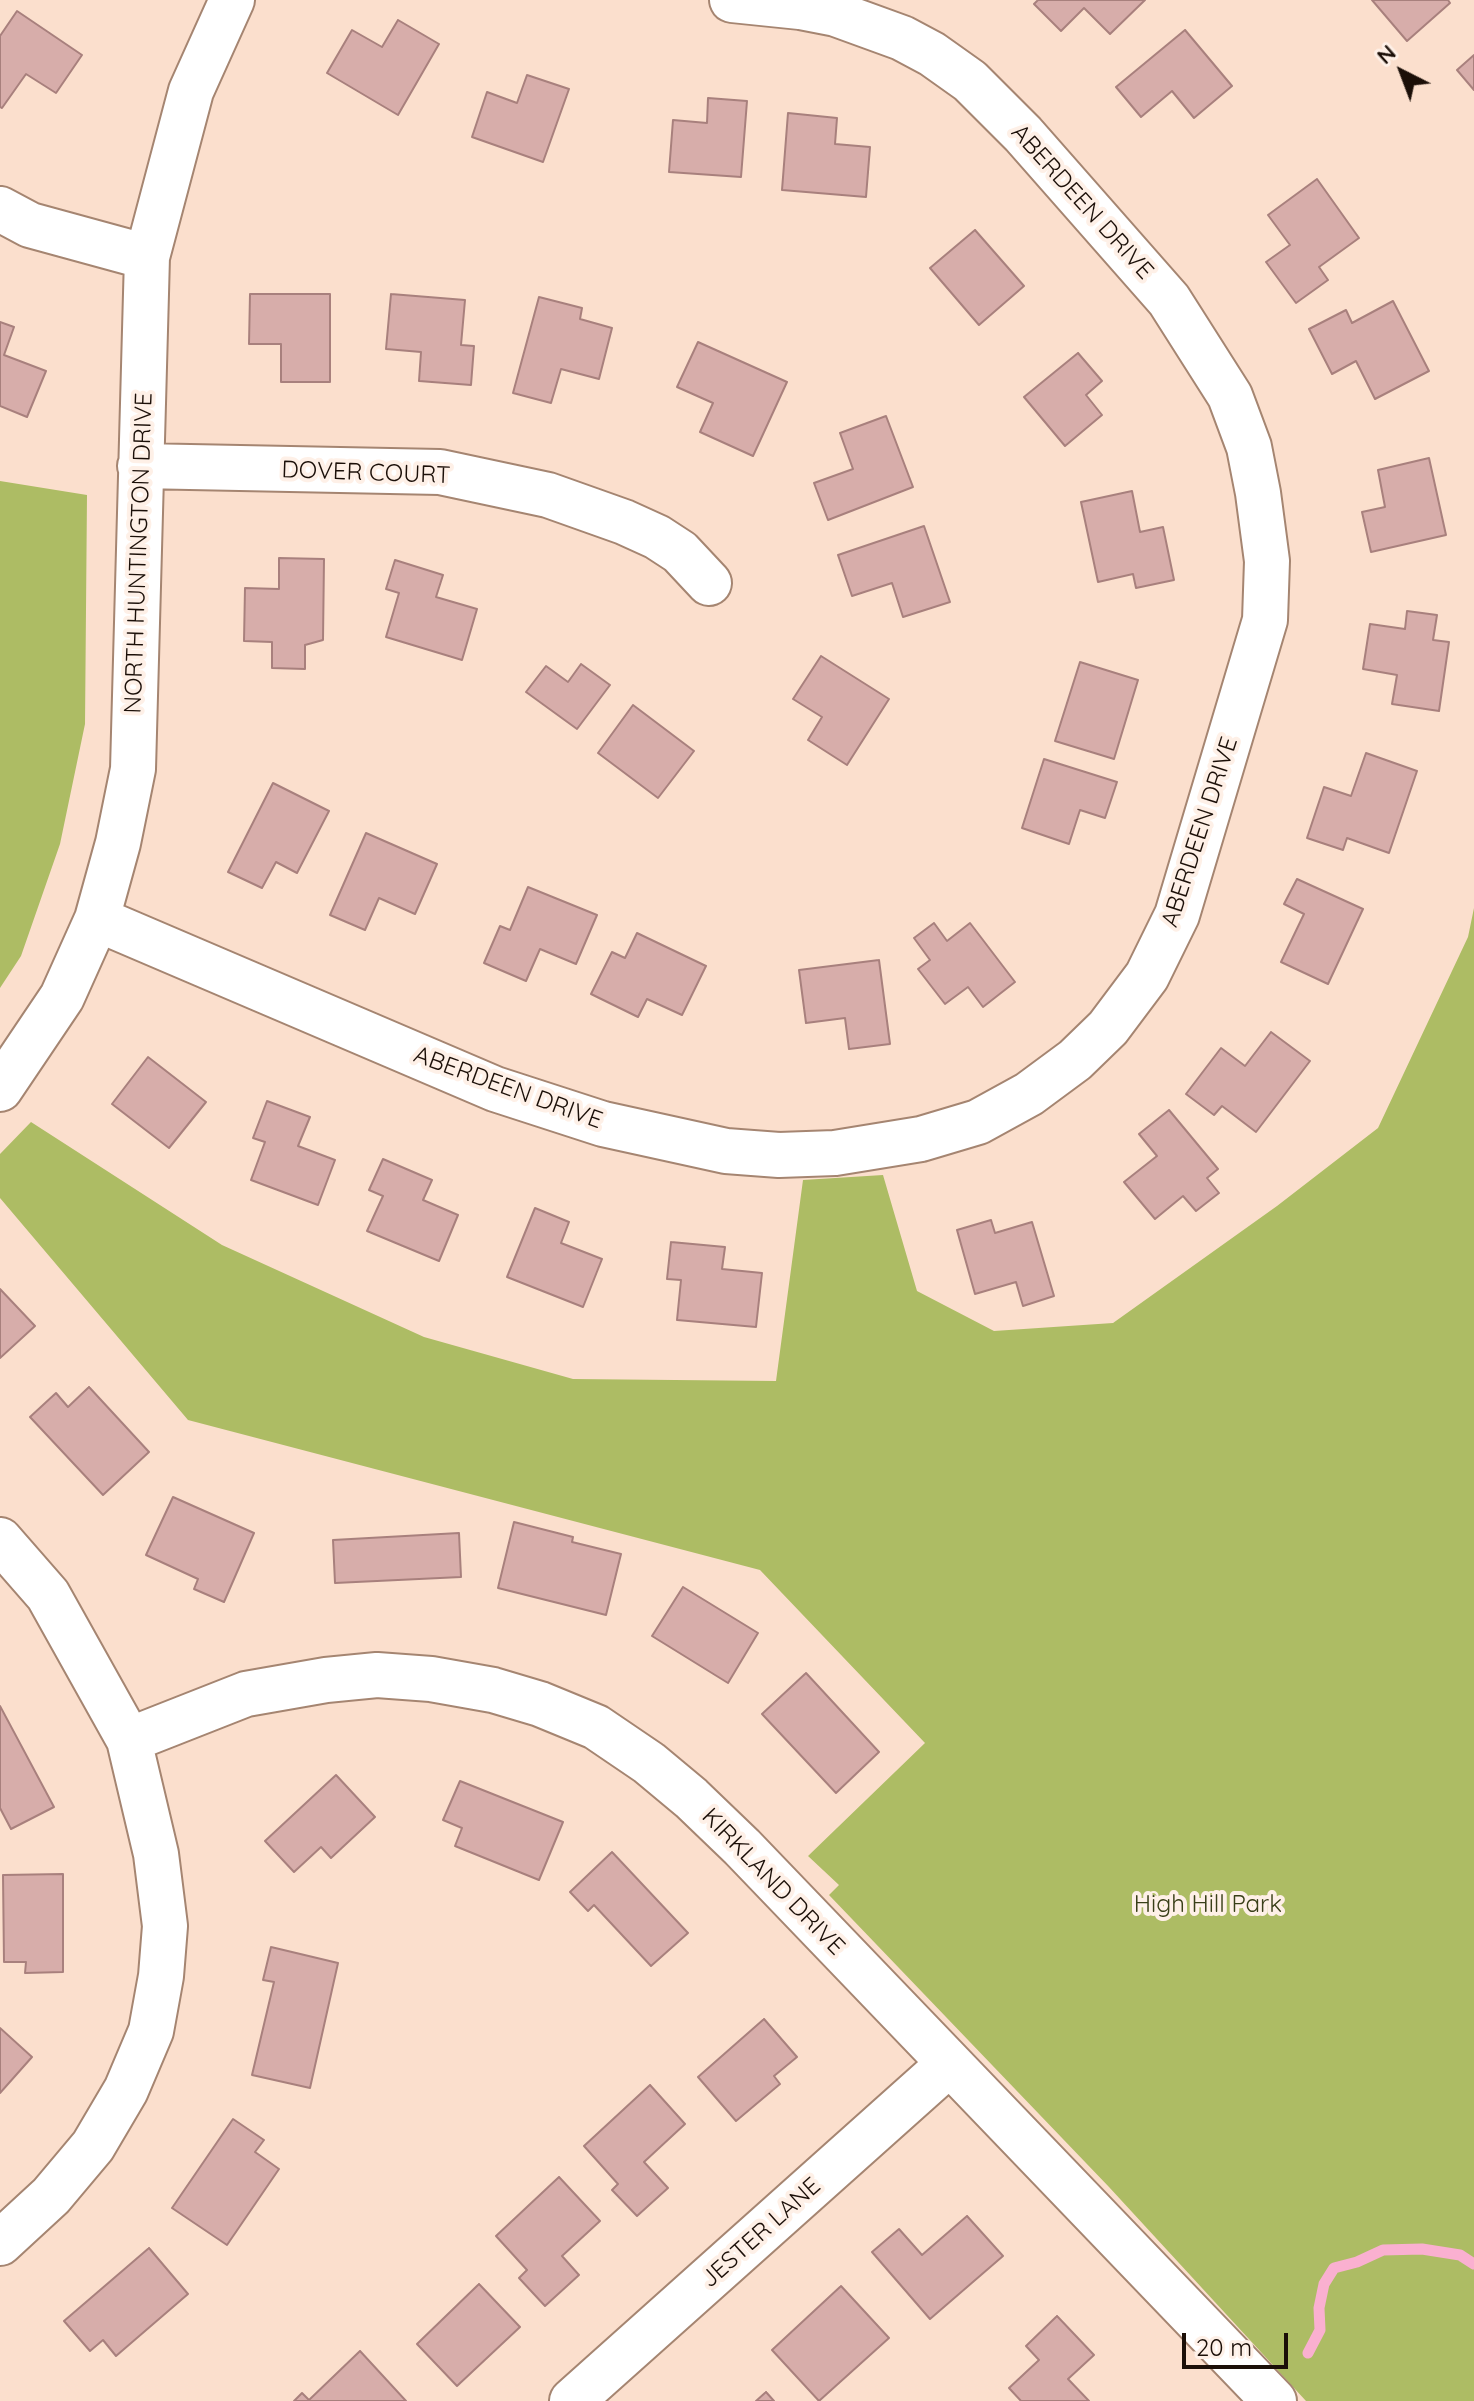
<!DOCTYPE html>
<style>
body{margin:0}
#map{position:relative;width:1474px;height:2401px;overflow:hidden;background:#fbdfcd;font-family:Quicksand,sans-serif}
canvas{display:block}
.north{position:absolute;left:1362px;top:32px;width:80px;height:80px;-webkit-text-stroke:6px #fef0e7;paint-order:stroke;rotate:318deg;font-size:22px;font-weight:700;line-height:32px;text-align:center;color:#1b0f08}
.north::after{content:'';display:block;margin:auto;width:28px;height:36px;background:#1b0f08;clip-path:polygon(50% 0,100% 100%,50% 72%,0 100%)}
.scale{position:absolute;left:1182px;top:2333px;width:106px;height:36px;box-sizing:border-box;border:4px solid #1b0f08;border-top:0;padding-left:10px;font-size:24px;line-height:28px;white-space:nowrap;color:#1b0f08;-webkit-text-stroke:6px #fef0e7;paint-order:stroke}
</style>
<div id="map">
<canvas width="1474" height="2401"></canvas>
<div class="north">N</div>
<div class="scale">20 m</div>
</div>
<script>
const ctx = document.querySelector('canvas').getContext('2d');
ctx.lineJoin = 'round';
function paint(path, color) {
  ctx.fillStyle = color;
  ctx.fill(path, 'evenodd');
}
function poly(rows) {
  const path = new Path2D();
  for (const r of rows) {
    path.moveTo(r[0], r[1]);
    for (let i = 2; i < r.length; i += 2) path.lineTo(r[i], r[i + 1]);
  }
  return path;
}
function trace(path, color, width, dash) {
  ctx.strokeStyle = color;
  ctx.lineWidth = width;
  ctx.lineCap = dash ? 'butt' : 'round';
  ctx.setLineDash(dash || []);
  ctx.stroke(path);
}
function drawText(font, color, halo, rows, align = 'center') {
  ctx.font = font + ' Quicksand,sans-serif';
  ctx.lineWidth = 8;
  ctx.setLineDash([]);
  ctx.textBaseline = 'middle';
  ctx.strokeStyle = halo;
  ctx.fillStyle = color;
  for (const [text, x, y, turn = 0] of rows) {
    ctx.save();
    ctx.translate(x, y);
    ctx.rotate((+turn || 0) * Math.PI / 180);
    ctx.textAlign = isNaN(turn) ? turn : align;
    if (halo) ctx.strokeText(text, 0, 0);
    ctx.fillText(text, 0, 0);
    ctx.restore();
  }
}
const green = poly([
 [0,481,87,495,85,724,60,844,21,956,0,988],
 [1474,908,1474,2401,1306,2401,1109,2187,829,1895,839,1885,808,1856,925,1743,760,1570,188,1420,0,1198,0,1154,31,1122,222,1245,424,1337,573,1379,776,1381,803,1180,883,1175,917,1291,994,1331,1113,1323,1277,1206,1378,1128,1468,937]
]);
const stream = poly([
 [1308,2353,1320,2330,1319,2308,1324,2284,1334,2268,1357,2262,1383,2250,1422,2249,1460,2255,1474,2264]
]);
const building = poly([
 [1038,0,1145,0,1110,34,1084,8,1061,31,1034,4,1038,0],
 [1372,0,1448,0,1450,3,1407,41,1372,0],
 [17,11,82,55,56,93,26,74,2,108,0,107,0,36,17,11],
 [398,20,439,44,398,115,327,73,352,30,382,47,398,20],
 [1185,30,1232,86,1194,118,1172,91,1141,117,1116,87,1185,30],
 [1474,55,1474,90,1457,70,1474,55],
 [527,75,569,89,543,162,472,137,487,92,517,103,527,75],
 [708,98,747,101,741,177,669,172,673,120,707,123,708,98],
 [788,113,837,118,835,144,870,147,866,197,782,190,788,113],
 [1317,179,1359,238,1319,267,1328,280,1296,303,1266,262,1290,245,1268,215,1317,179],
 [975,230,1024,286,979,325,930,268,975,230],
 [250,294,330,294,330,382,281,382,281,344,249,344,250,294],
 [391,294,465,300,461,345,474,346,471,385,419,381,421,352,386,349,391,294],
 [539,297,582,308,580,319,612,328,599,379,561,369,551,403,513,393,539,297],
 [1393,301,1429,371,1375,399,1356,361,1332,374,1309,329,1346,310,1352,323,1393,301],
 [0,322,14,327,4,355,46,371,27,417,0,406,0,322],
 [698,342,787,382,753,456,700,432,713,403,677,387,698,342],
 [1078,353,1102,381,1086,395,1102,415,1065,446,1024,397,1078,353],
 [886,416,913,487,828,520,814,483,853,469,840,433,886,416],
 [1429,458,1446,535,1371,552,1362,512,1385,507,1378,470,1429,458],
 [1132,491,1140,532,1163,527,1174,580,1136,588,1133,574,1098,582,1081,502,1132,491],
 [924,526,950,602,903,617,892,583,852,596,838,555,924,526],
 [279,558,324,559,323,640,305,645,305,669,272,668,272,642,244,641,245,588,279,589,279,558],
 [395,560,443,575,436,597,477,609,462,660,386,637,399,593,386,589,395,560],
 [1407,611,1437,615,1433,640,1449,642,1439,711,1392,704,1397,675,1363,669,1370,624,1405,629,1407,611],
 [821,656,889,699,847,765,808,740,822,717,793,699,821,656],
 [1080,662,1138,680,1114,759,1055,741,1080,662],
 [581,664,610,685,577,729,526,692,546,666,568,682,581,664],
 [633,705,694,751,658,798,598,753,633,705],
 [1366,753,1417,771,1389,853,1347,838,1343,850,1307,838,1324,787,1351,796,1366,753],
 [1044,759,1117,782,1105,818,1080,810,1069,844,1022,828,1044,759],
 [273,783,329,811,297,873,276,862,262,888,228,872,273,783],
 [366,833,437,864,415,914,379,898,365,930,330,915,366,833],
 [1297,879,1363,909,1328,984,1281,962,1304,914,1284,904,1297,879],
 [528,887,597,915,576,964,540,949,526,981,484,963,500,926,510,930,528,887],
 [934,923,947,941,970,923,1015,982,983,1007,968,987,945,1004,918,969,930,960,914,938,934,923],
 [637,933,706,966,682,1015,647,999,638,1017,591,994,612,952,625,958,637,933],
 [879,960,890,1044,849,1049,845,1018,806,1023,799,970,879,960],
 [1271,1032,1310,1061,1256,1132,1222,1106,1214,1115,1186,1094,1221,1048,1245,1066,1271,1032],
 [148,1057,206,1102,169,1148,112,1104,148,1057],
 [267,1101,310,1117,298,1146,335,1160,318,1205,251,1180,265,1142,253,1138,267,1101],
 [1169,1110,1218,1169,1207,1178,1219,1193,1196,1211,1183,1196,1155,1219,1124,1182,1157,1156,1139,1134,1169,1110],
 [383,1159,432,1180,423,1200,458,1215,439,1261,367,1231,383,1196,369,1190,383,1159],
 [535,1208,569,1222,561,1243,602,1259,583,1307,507,1277,535,1208],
 [991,1220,995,1233,1032,1222,1054,1296,1023,1306,1016,1282,975,1294,957,1230,991,1220],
 [671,1242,725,1247,722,1269,762,1273,756,1327,677,1320,681,1280,667,1279,671,1242],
 [0,1289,35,1326,0,1358,0,1289],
 [89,1387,149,1452,103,1495,30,1417,56,1393,68,1407,89,1387],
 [173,1497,254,1533,224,1602,194,1589,198,1579,146,1555,173,1497],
 [514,1522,573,1537,572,1542,621,1554,606,1615,498,1588,514,1522],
 [459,1533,461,1577,335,1583,333,1540,459,1533],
 [683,1587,758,1633,728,1683,652,1636,683,1587],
 [806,1673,879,1752,836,1793,762,1714,806,1673],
 [0,1706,54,1807,11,1829,0,1808,0,1706],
 [336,1775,375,1817,331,1858,321,1847,294,1872,265,1841,336,1775],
 [460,1781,563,1822,539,1880,455,1846,462,1828,443,1820,460,1781],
 [612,1852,688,1933,651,1966,594,1905,588,1911,570,1892,612,1852],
 [63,1874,63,1972,25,1973,26,1962,4,1962,3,1875,63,1874],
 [271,1947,338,1963,310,2088,252,2075,274,1982,263,1980,271,1947],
 [764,2019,797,2057,774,2076,780,2084,736,2121,698,2077,764,2019],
 [0,2028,32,2057,0,2093,0,2028],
 [650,2085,685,2124,644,2162,668,2188,637,2216,612,2190,618,2184,584,2146,650,2085],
 [233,2119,264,2140,255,2152,279,2169,227,2245,172,2208,233,2119],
 [559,2177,600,2221,562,2256,579,2275,545,2306,519,2278,527,2270,496,2236,559,2177],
 [967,2216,1003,2256,930,2319,872,2252,899,2229,922,2255,967,2216],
 [149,2248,188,2294,116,2356,103,2340,90,2351,64,2321,149,2248],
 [479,2284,520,2327,457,2386,417,2344,479,2284],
 [841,2286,889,2338,819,2401,772,2350,841,2286],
 [1057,2316,1094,2355,1068,2379,1089,2401,1021,2401,1009,2388,1039,2360,1026,2346,1057,2316],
 [360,2351,406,2401,294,2401,302,2393,309,2400,360,2351],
 [766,2392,774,2401,756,2401,766,2392]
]);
const minor = poly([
 [0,209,30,225,147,257],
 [140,466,440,472,548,495,624,522,657,537,680,552,709,583],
 [97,919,495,1089,603,1124,726,1151,779,1155,835,1153,921,1139,978,1122,1029,1094,1075,1060,1108,1028,1147,976,1177,915,1265,620,1267,561,1258,493,1249,447,1230,396,1169,300,1023,134,970,81,932,54,902,38,836,14,800,7,732,0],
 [0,1089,62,997,97,919,118,843,133,769,147,257,191,91,232,0],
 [0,1540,48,1595,129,1740,156,1854,165,1926,161,1976,151,2031,126,2090,93,2146,51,2196,0,2243],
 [129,1740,246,1694,326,1680,377,1675,431,1679,493,1690,540,1704,596,1727,649,1763,691,1798,742,1847,1274,2401],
 [572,2401,949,2064]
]);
const streetNames = [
 ["ABERDEEN DRIVE",1082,202,48],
 ["DOVER COURT",366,473,2],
 ["NORTH HUNTINGTON DRIVE",139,553,-88],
 ["ABERDEEN DRIVE",1200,832,-72],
 ["ABERDEEN DRIVE",508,1088,20],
 ["KIRKLAND DRIVE",773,1882,46],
 ["JESTER LANE",761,2233,-42]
];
const parkNames = [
 ["High Hill Park",1208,1905]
];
paint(green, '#adbc64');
trace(stream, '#fab0d0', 11);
paint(building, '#d7adaa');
trace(building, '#a8807d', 2);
trace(minor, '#a58571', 48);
trace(minor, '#fff', 44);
drawText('24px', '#1b0f08', '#fef0e7', streetNames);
drawText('24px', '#393f18', '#fef0e7', parkNames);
</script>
